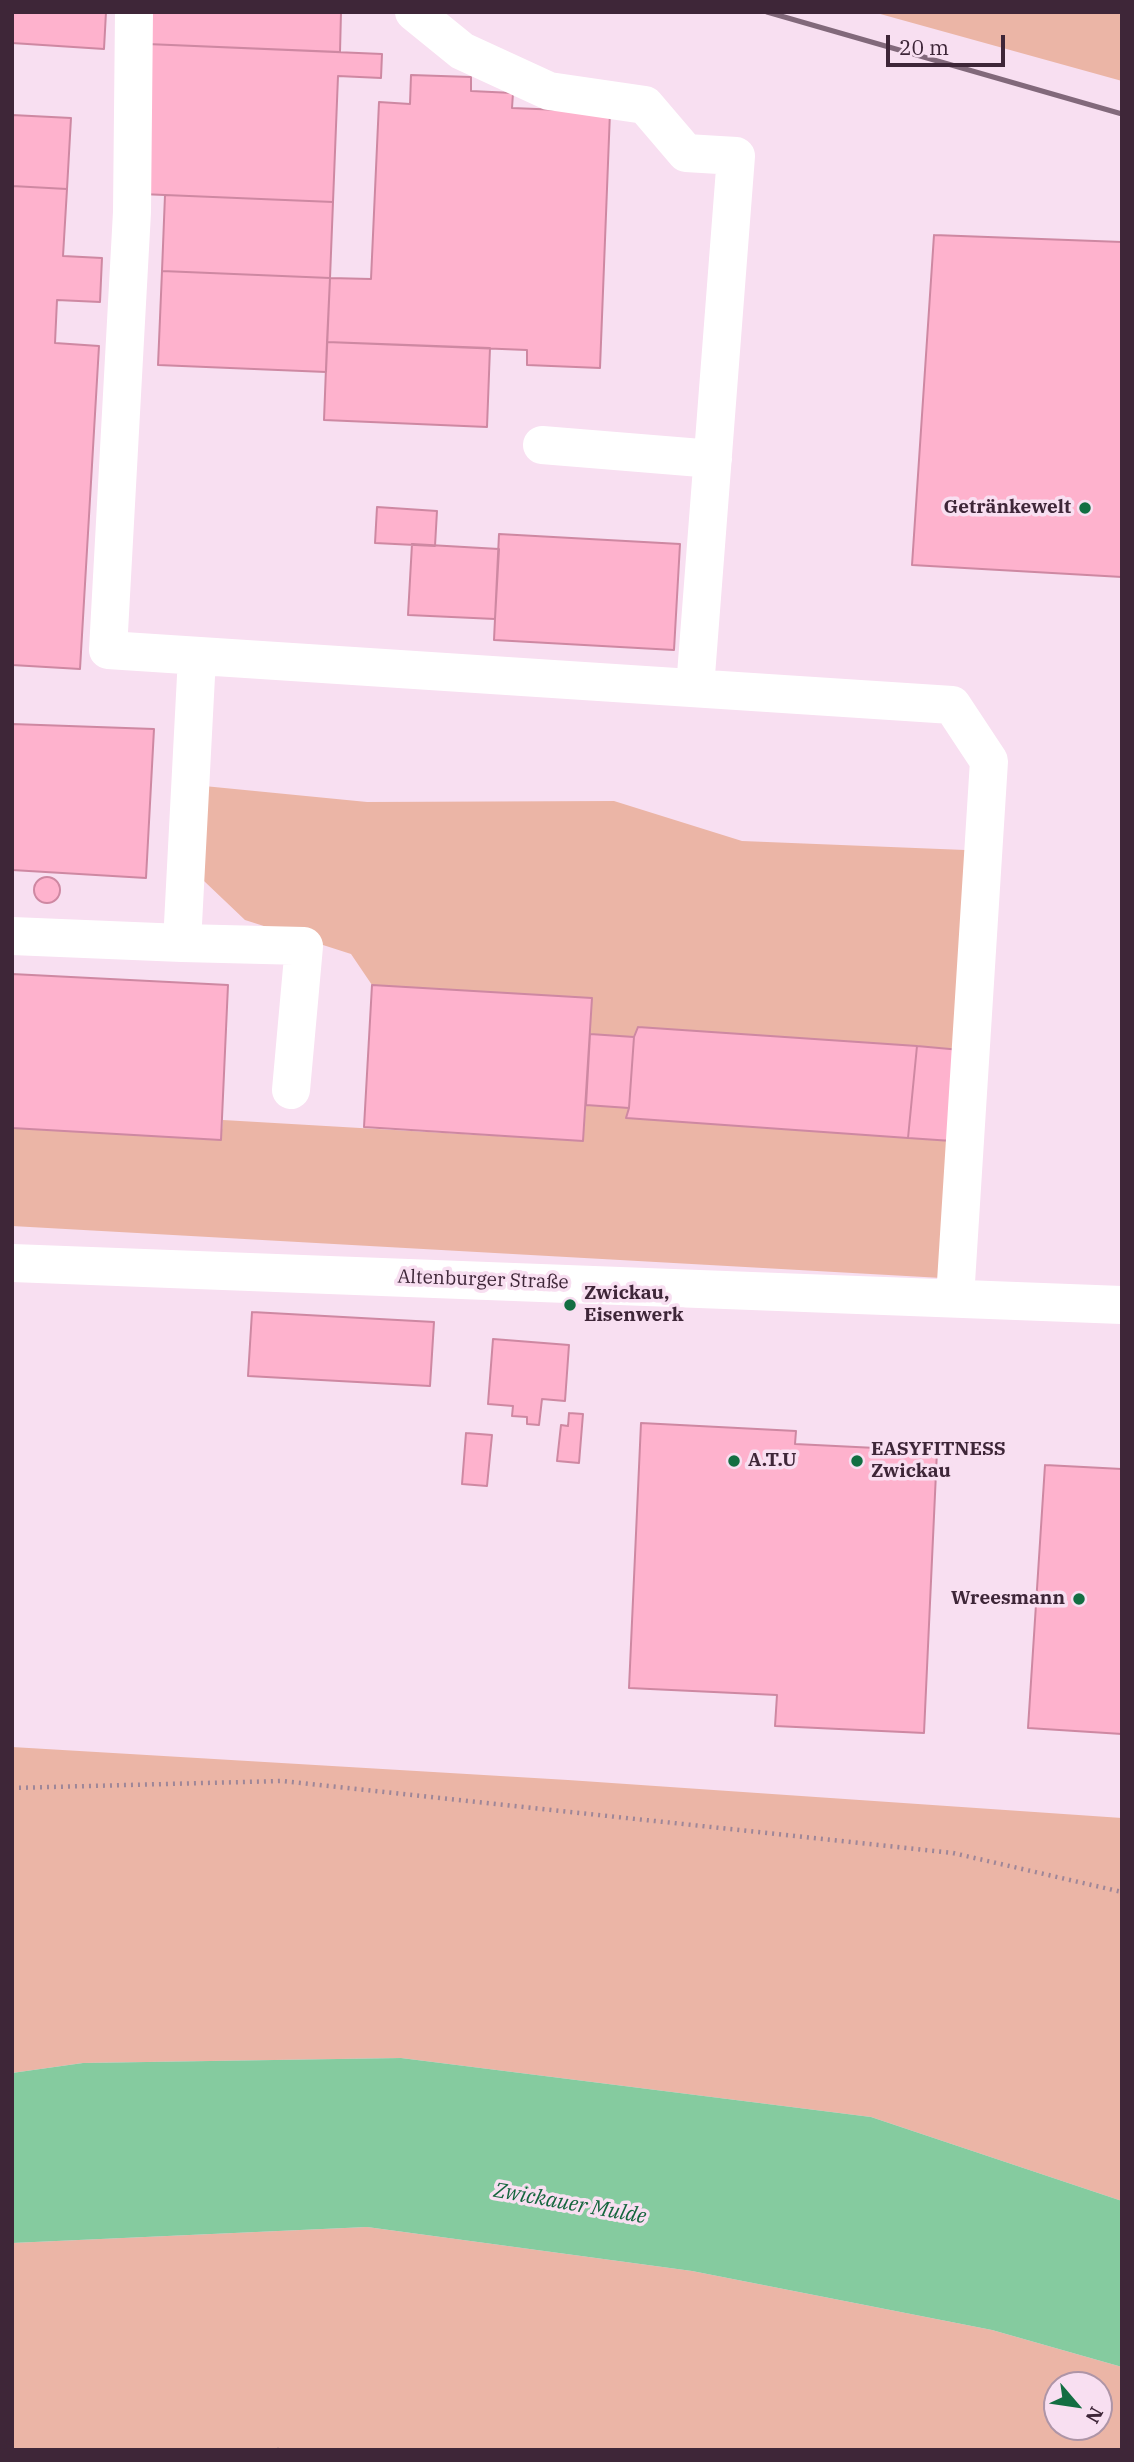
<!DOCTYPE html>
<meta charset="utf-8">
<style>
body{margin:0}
#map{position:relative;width:1134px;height:2462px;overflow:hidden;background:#f8dff1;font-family:"IBM Plex Serif",serif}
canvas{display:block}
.frame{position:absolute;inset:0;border:14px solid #3e2638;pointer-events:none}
.north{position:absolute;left:1043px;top:2371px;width:70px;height:70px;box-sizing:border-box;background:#f8dff1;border:2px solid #ae95a7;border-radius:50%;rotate:119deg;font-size:19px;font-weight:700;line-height:28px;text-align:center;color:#3e2638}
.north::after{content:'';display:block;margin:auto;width:24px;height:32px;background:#136e42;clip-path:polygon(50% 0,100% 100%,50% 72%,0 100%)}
.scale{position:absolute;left:886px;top:35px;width:119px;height:32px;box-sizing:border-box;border:4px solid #3e2638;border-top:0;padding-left:9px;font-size:21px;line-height:24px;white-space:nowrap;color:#3e2638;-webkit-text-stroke:5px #f8dff1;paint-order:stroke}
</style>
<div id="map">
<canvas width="1134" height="2462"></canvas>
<div class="frame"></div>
<div class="north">N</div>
<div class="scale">20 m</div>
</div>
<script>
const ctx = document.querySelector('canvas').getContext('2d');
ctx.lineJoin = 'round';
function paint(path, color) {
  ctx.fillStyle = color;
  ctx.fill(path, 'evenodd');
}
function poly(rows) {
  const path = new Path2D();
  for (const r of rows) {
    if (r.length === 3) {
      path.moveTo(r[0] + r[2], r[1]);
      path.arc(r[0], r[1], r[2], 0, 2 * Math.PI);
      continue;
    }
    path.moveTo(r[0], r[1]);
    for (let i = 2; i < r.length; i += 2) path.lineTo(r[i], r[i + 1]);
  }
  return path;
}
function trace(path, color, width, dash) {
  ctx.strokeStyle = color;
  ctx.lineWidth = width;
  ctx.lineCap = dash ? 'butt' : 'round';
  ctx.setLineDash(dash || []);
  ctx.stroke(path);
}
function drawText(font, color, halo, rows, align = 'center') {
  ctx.font = font + ' "IBM Plex Serif",serif';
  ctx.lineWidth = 7;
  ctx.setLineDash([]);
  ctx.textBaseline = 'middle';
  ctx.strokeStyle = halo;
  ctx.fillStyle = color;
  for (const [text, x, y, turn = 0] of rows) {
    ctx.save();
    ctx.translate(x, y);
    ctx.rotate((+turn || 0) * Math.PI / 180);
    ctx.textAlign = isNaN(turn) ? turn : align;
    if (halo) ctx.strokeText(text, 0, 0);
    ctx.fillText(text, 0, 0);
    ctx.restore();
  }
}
const green = poly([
 [873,12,1122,12,1122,81],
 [204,786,367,802,614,801,742,841,965,850,961,1050,638,1027,634,1037,590,1034,591,998,372,985,351,954,245,920,204,881],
 [586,1105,629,1108,627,1118,952,1141,942,1278,12,1226,12,1128,221,1140,223,1120,583,1141],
 [12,1747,568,1780,1122,1818,1122,2201,871,2117,401,2058,83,2063,12,2073],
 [367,2227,692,2271,992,2330,1122,2367,1122,2450,12,2450,12,2243],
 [1057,2385,1099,2385,1099,2427,1057,2427]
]);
const water = poly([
 [401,2058,871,2117,1122,2201,1122,2367,992,2330,692,2271,367,2227,12,2243,12,2073,83,2063]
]);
const building = poly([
 [12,12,106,12,104,49,12,43,12,12],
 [148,12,341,12,340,52,147,44,148,12],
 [147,44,382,54,381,78,338,76,333,202,141,194,147,44],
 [411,75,471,77,471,91,513,93,512,108,610,112,600,368,527,365,527,350,327,342,330,278,371,279,379,102,410,104,411,75],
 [12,115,71,118,67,189,12,186,12,115],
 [12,186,67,189,63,256,102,258,100,302,57,300,55,343,99,346,80,669,12,665,12,186],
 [165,195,333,202,330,278,162,271,165,195],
 [934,235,1122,242,1122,577,912,565,934,235],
 [162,271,330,278,326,372,158,365,162,271],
 [327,342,490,348,487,427,324,420,327,342],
 [377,507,437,511,435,546,375,543,377,507],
 [499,534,680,544,674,650,494,640,499,534],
 [412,544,499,549,495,619,408,615,412,544],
 [12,724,154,729,146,878,12,870,12,724],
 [47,890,13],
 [12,974,228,985,221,1140,12,1128,12,974],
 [372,985,592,998,583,1141,364,1127,372,985],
 [638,1027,917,1046,908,1138,626,1118,629,1108,634,1037,638,1027],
 [590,1034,634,1037,629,1108,586,1105,590,1034],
 [917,1046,961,1050,952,1141,908,1138,917,1046],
 [252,1312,434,1322,430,1386,248,1376,252,1312],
 [493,1339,569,1345,565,1401,542,1399,539,1425,527,1424,527,1417,512,1416,513,1406,488,1404,493,1339],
 [569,1413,583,1414,579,1463,557,1461,561,1425,568,1426,569,1413],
 [641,1423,796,1431,795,1444,937,1451,924,1733,775,1726,777,1695,629,1688,641,1423],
 [466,1433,492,1435,487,1486,462,1484,466,1433],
 [1045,1465,1122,1469,1122,1734,1028,1728,1045,1465]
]);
const path = poly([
 [12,1788,282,1781,953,1853,1122,1892],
 [277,2450,283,2450]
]);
const minor = poly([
 [134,12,132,212,108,650,952,705,989,761,955,1298],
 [414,12,462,51,549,91,645,105,686,153,736,156,695,688],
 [542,445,713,459],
 [197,657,182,943,304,946,291,1090],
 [12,936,182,943],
 [12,1263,1122,1305]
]);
const rail = poly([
 [767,12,1122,114]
]);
const markers = [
 [1085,508,7,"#136e42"],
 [570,1305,7,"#136e42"],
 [734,1461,7,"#136e42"],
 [857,1461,7,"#136e42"],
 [1079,1599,7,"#136e42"]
];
const poiNames = [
 ["Getränkewelt",1071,508,"right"],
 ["Zwickau,",584,1294],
 ["Eisenwerk",584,1316],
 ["EASYFITNESS",871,1450],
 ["Zwickau",871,1472],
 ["A.T.U",748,1461],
 ["Wreesmann",1065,1599,"right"]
];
const streetNames = [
 ["Altenburger Straße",483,1280,2]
];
const waterNames = [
 ["Zwickauer Mulde",570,2204,10]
];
paint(green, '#ebb5a6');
paint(water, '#85cb9f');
paint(building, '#feb2cd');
trace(building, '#ce88a2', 2);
trace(path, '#9e8698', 4.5, [2, 5]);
trace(minor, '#fff', 38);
trace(rail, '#82697b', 5);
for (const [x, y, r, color] of markers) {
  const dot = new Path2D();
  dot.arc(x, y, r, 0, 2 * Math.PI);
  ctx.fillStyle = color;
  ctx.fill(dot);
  trace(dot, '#f8dff1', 2.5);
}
drawText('bold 19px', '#3e2638', '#f8dff1', poiNames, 'left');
drawText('19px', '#3e2638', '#f8dff1', streetNames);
drawText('italic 21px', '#14653d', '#f8dff1', waterNames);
</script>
